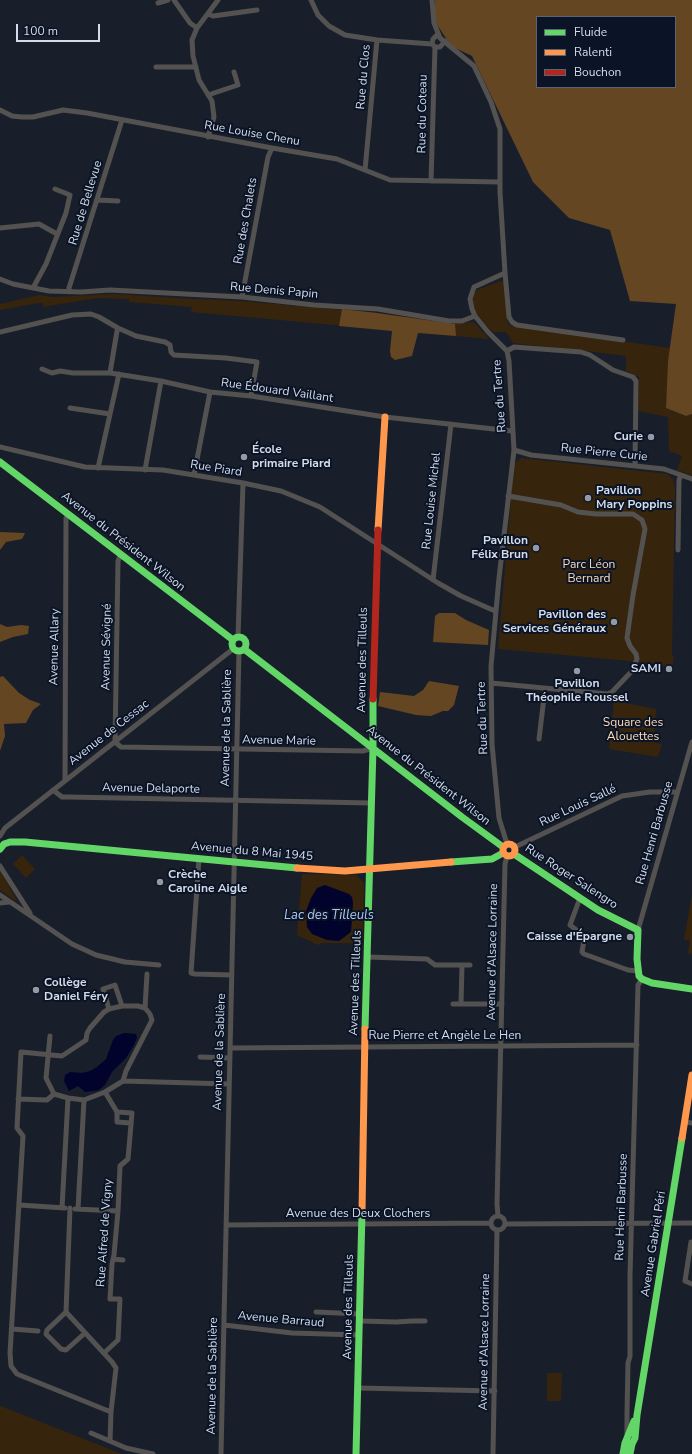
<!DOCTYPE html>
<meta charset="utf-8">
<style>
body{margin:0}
#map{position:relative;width:692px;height:1454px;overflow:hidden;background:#191f2a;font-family:"Nunito Sans",sans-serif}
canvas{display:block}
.legend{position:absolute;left:536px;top:16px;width:140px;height:72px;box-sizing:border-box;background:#0a1426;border:1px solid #5b6474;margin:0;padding:5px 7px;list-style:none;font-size:12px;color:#d4dce9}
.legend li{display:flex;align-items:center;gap:8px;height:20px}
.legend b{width:20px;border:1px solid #5b6474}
.scale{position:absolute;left:16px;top:24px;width:84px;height:18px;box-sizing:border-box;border:2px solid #d4dce9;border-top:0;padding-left:5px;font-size:12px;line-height:14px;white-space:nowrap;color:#d4dce9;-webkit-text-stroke:3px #0a1426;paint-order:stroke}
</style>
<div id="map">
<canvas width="692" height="1454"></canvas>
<ul class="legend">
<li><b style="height:5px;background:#63d668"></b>Fluide</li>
<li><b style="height:5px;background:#ff974d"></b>Ralenti</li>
<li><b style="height:5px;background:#b3261e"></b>Bouchon</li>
</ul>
<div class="scale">100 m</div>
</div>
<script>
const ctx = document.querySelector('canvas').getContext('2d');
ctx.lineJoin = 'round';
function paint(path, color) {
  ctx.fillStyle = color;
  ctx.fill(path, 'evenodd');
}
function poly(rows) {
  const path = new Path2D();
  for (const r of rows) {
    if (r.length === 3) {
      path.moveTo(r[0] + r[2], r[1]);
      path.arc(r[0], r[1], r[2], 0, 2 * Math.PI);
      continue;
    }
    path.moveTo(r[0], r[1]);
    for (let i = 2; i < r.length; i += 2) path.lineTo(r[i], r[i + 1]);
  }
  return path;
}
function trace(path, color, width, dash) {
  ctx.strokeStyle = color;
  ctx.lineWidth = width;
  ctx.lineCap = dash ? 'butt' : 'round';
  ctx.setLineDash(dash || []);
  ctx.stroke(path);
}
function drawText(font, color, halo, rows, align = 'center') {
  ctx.font = font + ' "Nunito Sans",sans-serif';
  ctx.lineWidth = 4;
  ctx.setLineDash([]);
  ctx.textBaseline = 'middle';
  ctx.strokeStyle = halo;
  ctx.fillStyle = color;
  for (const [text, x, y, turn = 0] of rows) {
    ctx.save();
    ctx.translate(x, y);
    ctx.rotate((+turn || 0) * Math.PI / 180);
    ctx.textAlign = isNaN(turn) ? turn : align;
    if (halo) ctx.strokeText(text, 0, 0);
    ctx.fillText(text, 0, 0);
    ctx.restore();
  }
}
const green = poly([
 [501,281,504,283,507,320,509,325,670,348,666,408,686,416,692,414,692,475,677,470,682,456,669,451,668,417,638,411,639,377,626,371,626,356,586,351,513,343,506,332,493,332,486,325,473,309,472,300,474,294,477,290],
 [114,294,193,299,241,301,377,313,455,324,474,322,489,339,191,312,192,307,129,302,129,299,97,298,43,307,43,303,39,303,0,310,0,304,39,295,53,297],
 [521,458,667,474,673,479,675,487,672,655,674,656,673,664,666,664,666,666,641,662,498,649,514,464],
 [614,701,656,709,654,742,662,745,658,757,609,749],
 [22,855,35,869,26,878,13,864],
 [0,871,16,899,15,901,0,890],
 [302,874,356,875,364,883,363,939,356,943,322,943,318,945,297,935],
 [692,894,692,954,688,953,690,941,684,940],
 [547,1373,562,1373,561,1401,547,1401],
 [0,1406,3,1407,122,1454,0,1454]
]);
const forest = poly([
 [435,0,692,0,692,414,686,416,666,408,668,361,676,304,630,301,610,230,569,218,533,182,472,56,451,46,434,20],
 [537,17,675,17,675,87,537,87],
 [342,309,377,313,455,324,456,336,418,333,412,356,395,360,391,357,390,351,392,331,339,326],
 [0,532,25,533,22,539,6,542,0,550],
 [439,613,455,613,466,620,489,630,488,645,433,642,435,616],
 [0,624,7,627,21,625,29,626,28,634,13,637,0,642],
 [3,676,19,693,30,700,41,704,33,710,26,723,4,724,5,736,0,751,0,677],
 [429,681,459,686,454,705,448,711,443,711,431,716,416,715,378,706,380,692,414,696,423,690]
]);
const water = poly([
 [325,885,349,894,352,897,353,903,351,932,339,941,327,940,312,934,307,927,306,911,311,898,317,888],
 [124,1033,136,1034,137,1038,134,1045,126,1058,112,1072,105,1085,99,1090,94,1091,85,1092,78,1086,69,1091,64,1081,65,1075,70,1072,82,1073,90,1071,97,1067,106,1059,113,1040,116,1036]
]);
const street = poly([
 [174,0,190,23,197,28],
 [311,0,318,15,329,26,345,35,377,40,432,44],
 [432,0,434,23,440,38,474,66,491,102,500,129,500,192,505,273,474,287,470,299,472,309,475,316,488,332,507,351,509,361,514,450,499,578,491,666,492,744,499,818,507,844],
 [158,3,168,0],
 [208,14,213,16,257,10],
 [438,34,433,39,432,44,435,47,440,47,445,41],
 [156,67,196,67],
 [208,95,238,85,234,72],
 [0,110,12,116,22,117,33,117,63,110,87,113,272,148,337,159,390,180,500,182],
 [208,137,214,117,212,101,199,80,193,56,192,40,197,28,218,0],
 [365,170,377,40],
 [431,181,435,47],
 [98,200,118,201],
 [0,228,39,224,57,234],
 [505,273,509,317,512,322,517,325,623,340],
 [0,279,13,284,49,291,81,292,110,290,242,297,314,305,378,309,449,321,462,321,475,316],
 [33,288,46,264,66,213,70,195,55,189],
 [69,292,69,288,122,120],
 [242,297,268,157,272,148],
 [0,332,72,315,91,314,99,317,118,328,136,336,165,342,170,345,171,352,174,355,226,358,257,362,251,396],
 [507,351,514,347,581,352,590,355,613,370,633,377,636,381,635,466],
 [42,369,52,373,60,371,73,373,110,373,161,381,210,392,251,396,385,417,512,431],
 [110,373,117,331,118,328],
 [70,408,110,414],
 [0,447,85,467,163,470,243,483,281,491,320,507,438,583,461,596,495,611],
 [514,450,531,455,664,469,692,479],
 [98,468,119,374],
 [145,470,161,381],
 [194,475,210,392],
 [678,550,679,480,681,475],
 [121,554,118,561,115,742,121,747,363,751,373,748],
 [433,580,451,424],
 [238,637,243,483],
 [491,683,607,694,612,692,632,671,637,659,636,654,630,646,627,638,633,595,645,529,642,520,633,514,596,514,578,512,561,505,508,496],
 [539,739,545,689],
 [65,781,66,518,69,514],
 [53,790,62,797,69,797,371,803],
 [0,836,5,828,233,649],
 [515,847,622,796,650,792,677,792],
 [199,858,191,973,195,974,232,975],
 [0,866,30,913],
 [0,895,72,944,96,955,125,962,159,965],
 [580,898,570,925,584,936,584,940,582,952,584,954,628,970,638,971],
 [0,903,9,902],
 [638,930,692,742],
 [368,957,427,959,435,965,462,965,461,1004,502,1004],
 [462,965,470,965],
 [453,1004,461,1004],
 [109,1009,103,989,115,985,122,1006],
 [50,1036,46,1078,54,1094,68,1098,84,1100,105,1092,123,1081,126,1071,152,1020,150,1014,145,1008,147,974],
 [230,1048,637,1045],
 [200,1057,230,1058],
 [123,1081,229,1084],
 [18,1099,47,1100,54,1094],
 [117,1112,117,1122,131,1123],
 [685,1122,692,1123],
 [19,1205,65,1208],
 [62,1208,68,1098],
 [70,1208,66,1312,112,1362,116,1368,111,1412,110,1441],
 [75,1209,118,1211],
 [78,1209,84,1100],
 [498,1223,7],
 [498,1216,497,1204,505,864,507,856],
 [505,1224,692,1223],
 [226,1225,490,1223],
 [691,1242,685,1281,692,1284],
 [113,1259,123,1260],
 [66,1312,47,1330,46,1334,61,1349,66,1350,85,1333],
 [316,1312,360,1314],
 [360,1321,396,1322,412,1321,425,1321],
 [224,1325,292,1333,359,1335],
 [12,1329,38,1331],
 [104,1353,118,1340,120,1299,110,1299,112,1264,114,1255,118,1211,120,1166,128,1159,132,1113,117,1112,105,1092],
 [358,1388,495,1391],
 [111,1412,17,1374,11,1366,10,1353,23,1136,17,1128,21,1052,62,1056,86,1040,87,1033,90,1028,104,1012,109,1009,122,1006,138,1006,145,1008],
 [91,1433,126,1448,153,1454],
 [627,1434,627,1414,628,1363,630,1356,630,1275,638,985,642,979],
 [221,1454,239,651],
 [493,1454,497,1231]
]);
const fast = poly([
 [0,462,233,640],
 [239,644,7],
 [244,649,462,817,503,847],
 [0,849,4,844,10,842,25,842,297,868],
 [514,854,598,910,638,930,637,959,639,976,642,979,652,983,692,989],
 [451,862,492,859,503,853],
 [365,1029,373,748,373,699],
 [356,1454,362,1212],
 [623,1454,625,1443,634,1421],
 [630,1454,632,1444,635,1438,637,1415,682,1138]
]);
const slow = poly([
 [378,530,385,417],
 [509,850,6],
 [297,868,345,871,451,862],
 [682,1138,692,1075],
 [362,1212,365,1029]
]);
const jam = poly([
 [373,699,378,530]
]);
const markers = [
 [651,437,4,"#939aa6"],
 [244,457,4,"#939aa6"],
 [588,498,4,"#939aa6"],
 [536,548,4,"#939aa6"],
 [614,622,4,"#939aa6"],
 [669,669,4,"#939aa6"],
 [577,671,4,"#939aa6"],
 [160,882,4,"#939aa6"],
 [630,937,4,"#939aa6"],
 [36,990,4,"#939aa6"]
];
const streetNames = [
 ["Rue du Clos",364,77,-85],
 ["Rue du Coteau",423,114,-89],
 ["Rue Louise Chenu",252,134,10],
 ["Rue de Bellevue",86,203,-73],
 ["Rue des Chalets",246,221,-80],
 ["Rue Denis Papin",274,291,5],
 ["Rue Édouard Vaillant",277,391,8],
 ["Rue du Tertre",500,396,-94],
 ["Rue Pierre Curie",604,453,6],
 ["Rue Piard",216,469,9],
 ["Rue Louise Michel",432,501,-84],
 ["Avenue du Président Wilson",123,542,38],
 ["Avenue Allary",55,647,-89],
 ["Avenue Sévigné",107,647,-89],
 ["Avenue des Tilleuls",363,660,-89],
 ["Rue du Tertre",483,718,-92],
 ["Avenue de la Sablière",227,728,-89],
 ["Avenue de Cessac",109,733,-38],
 ["Avenue Marie",279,741,1],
 ["Avenue du Président Wilson",428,776,38],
 ["Avenue Delaporte",151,789,1],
 ["Rue Louis Sallé",578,806,-25],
 ["Rue Henri Barbusse",655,833,-74],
 ["Avenue du 8 Mai 1945",252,852,5],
 ["Rue Roger Salengro",571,877,33],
 ["Avenue d'Alsace Lorraine",493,952,-89],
 ["Avenue des Tilleuls",356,983,-88],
 ["Rue Pierre et Angèle Le Hen",445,1036],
 ["Avenue de la Sablière",220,1052,-88],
 ["Rue Henri Barbusse",622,1207,-88],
 ["Avenue des Deux Clochers",358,1214],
 ["Rue Alfred de Vigny",105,1233,-86],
 ["Avenue Gabriel Péri",654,1244,-81],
 ["Avenue des Tilleuls",349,1307,-89],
 ["Avenue Barraud",281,1320,5],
 ["Avenue d'Alsace Lorraine",485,1342,-89],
 ["Avenue de la Sablière",213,1376,-89]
];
const poiNames = [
 ["Curie",643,437],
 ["École",252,450,"left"],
 ["primaire Piard",252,464,"left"],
 ["Pavillon",596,491,"left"],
 ["Mary Poppins",596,505,"left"],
 ["Pavillon",528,541],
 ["Félix Brun",528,555],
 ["Pavillon des",606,615],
 ["Services Généraux",606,629],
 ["SAMI",661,669],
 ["Pavillon",577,684,"center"],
 ["Théophile Roussel",577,698,"center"],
 ["Crèche",168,875,"left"],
 ["Caroline Aigle",168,889,"left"],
 ["Caisse d'Épargne",622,937],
 ["Collège",44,983,"left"],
 ["Daniel Féry",44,997,"left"]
];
const parkNames = [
 ["Parc Léon",589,565],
 ["Bernard",589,579],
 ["Square des",633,723],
 ["Alouettes",633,737]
];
const waterNames = [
 ["Lac des Tilleuls",329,916]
];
paint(green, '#37240d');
paint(forest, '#644622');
paint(water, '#02032d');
trace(street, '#535251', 5);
trace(fast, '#63d668', 7);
trace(slow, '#ff974d', 7);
trace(jam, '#b3261e', 7);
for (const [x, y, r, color] of markers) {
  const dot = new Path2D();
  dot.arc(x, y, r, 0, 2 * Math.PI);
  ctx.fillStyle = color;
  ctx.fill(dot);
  trace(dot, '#0a1426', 1.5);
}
drawText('12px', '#d4dce9', '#0a1426', streetNames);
drawText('bold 12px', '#d4dce9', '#0a1426', poiNames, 'right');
drawText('12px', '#fedbb6', '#0a1426', parkNames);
drawText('italic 13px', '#afc7f0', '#0a1426', waterNames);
</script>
